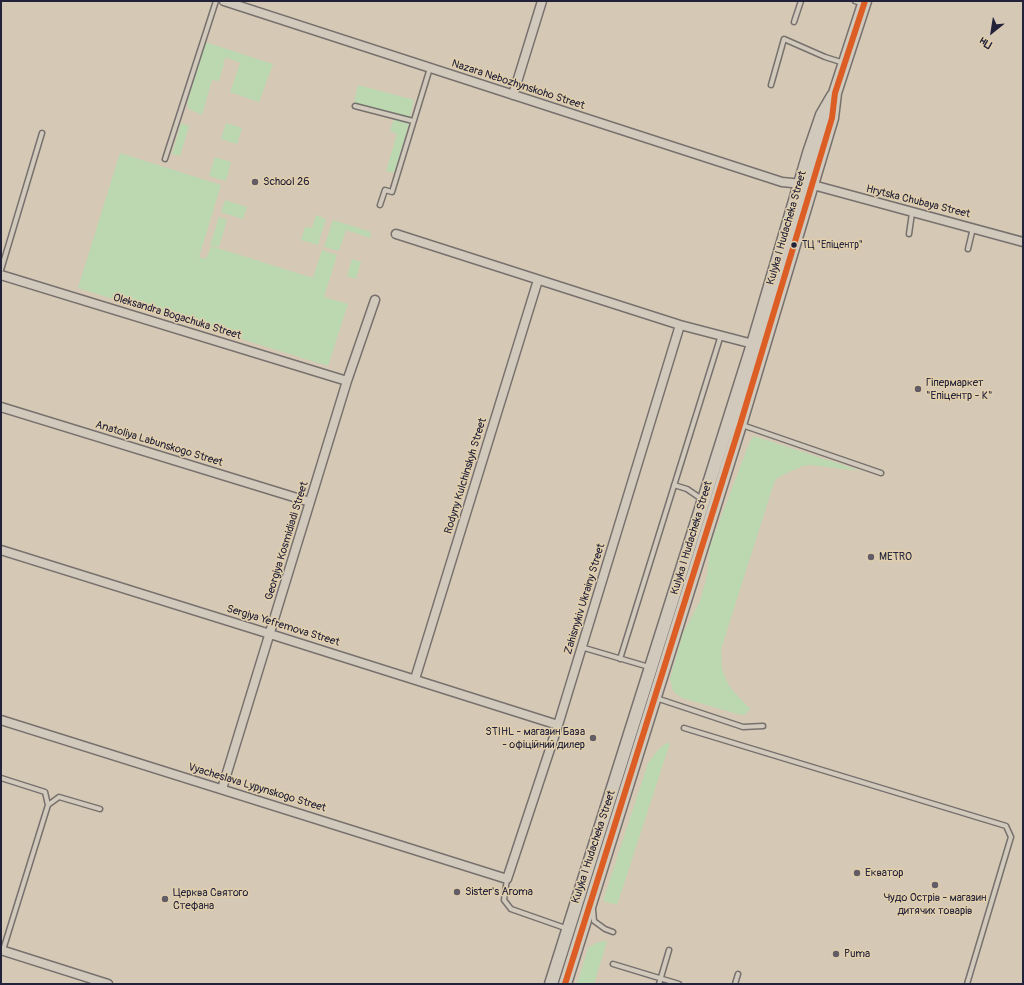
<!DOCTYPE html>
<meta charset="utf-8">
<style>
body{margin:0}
#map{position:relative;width:1024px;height:985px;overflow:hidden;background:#d5c8b5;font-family:Pangolin,sans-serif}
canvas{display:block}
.frame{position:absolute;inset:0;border:2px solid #22223b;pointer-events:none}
.north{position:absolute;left:972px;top:12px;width:40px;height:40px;-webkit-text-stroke:3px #e1cfac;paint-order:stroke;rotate:210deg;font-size:11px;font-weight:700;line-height:16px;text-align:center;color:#22223b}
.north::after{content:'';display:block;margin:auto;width:14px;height:18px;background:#22223b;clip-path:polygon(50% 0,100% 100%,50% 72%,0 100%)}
</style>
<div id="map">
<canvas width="1024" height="985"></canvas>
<div class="frame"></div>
<div class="north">Пн</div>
</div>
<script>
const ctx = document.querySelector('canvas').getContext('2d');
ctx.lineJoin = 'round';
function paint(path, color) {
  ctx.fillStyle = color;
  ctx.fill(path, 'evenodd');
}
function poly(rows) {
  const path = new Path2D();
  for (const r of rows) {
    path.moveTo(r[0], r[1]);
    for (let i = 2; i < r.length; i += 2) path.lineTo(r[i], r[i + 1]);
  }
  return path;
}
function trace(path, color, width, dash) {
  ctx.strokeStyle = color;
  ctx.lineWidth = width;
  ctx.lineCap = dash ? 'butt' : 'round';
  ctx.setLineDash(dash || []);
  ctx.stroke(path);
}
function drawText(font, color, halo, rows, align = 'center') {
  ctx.font = font + ' Pangolin,sans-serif';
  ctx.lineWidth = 3;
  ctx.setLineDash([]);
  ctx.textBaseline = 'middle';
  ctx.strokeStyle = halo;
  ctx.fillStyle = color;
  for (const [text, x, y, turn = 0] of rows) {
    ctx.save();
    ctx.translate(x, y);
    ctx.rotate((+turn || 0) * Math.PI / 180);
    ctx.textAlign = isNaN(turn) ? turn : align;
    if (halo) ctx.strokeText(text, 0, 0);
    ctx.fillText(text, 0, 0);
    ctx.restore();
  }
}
const green = poly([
 [205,42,273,64,259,102,230,92,240,63,226,57,223,64,224,64,219,81,212,80,202,115,189,109,187,104],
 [358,85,414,100,410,118,354,103],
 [394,119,409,124,394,173,386,171,397,134,390,131],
 [181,123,189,126,180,156,172,154],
 [226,123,242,128,237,144,221,139],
 [120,153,221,185,199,257,206,259,211,246,313,278,322,250,337,255,324,297,348,304,328,366,78,288],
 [215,157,231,162,226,181,209,176],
 [225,200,247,207,243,219,221,212],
 [316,215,326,219,318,245,301,240,305,227,312,228],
 [219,217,227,220,219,247,210,245],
 [333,220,371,232,370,238,346,230,339,251,324,247],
 [352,259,361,262,356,279,347,276],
 [754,436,861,471,810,465,803,466,789,472,776,479,774,483,721,649,722,669,727,682,734,692,750,709,746,714,741,715,682,698,673,691,670,679,683,633,700,601,707,576,710,546,750,441],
 [670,743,617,905,603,901,648,763,659,749,665,744],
 [603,941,607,941,594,984,577,984,588,948,596,943]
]);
const service = poly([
 [855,1,864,4],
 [794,22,801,1],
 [771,85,784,39,825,57,844,63],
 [355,106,413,121],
 [165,159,216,1],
 [380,205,385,190,392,192,430,68],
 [909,234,912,213],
 [968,249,973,228],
 [1,270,42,133],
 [742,425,881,473],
 [674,485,687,489,703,500],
 [581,647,649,667],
 [620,659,721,335],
 [656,698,743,727,763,726],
 [684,728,1006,826,1011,837,967,984],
 [1,778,45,792,48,805,3,950],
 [48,805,59,797,100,809],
 [507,879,504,900,511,909,568,929],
 [593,910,594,921,605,929,613,932],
 [613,964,679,984],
 [659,984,669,950],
 [735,984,738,974]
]);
const minor = poly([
 [224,1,782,182,813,185,1023,242],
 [513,95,542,1],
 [396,234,680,325,753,344],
 [1,275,347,381],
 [1,407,310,502],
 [1,550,270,634,558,725],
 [415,679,538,280],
 [1,720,507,879,558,725,680,325],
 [222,789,347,381,375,300],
 [1,950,108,984]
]);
const secondary = poly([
 [551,984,753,344,809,153,822,115,833,96],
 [565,984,740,425,832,118,835,93,865,1]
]);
const bus1 = poly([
 [565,984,740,425,832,118,835,93,865,1]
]);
const markers = [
 [255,182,4,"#615c66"],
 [794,245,3.5,"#22223b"],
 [918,389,4,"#615c66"],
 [871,557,4,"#615c66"],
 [593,738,4,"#615c66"],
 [857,873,4,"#615c66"],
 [935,885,4,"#615c66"],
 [457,892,4,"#615c66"],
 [165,899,4,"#615c66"],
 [836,954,4,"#615c66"]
];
const busNames = [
 ["ТЦ \"Епіцентр\"",802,245]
];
const streetNames = [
 ["Nazara Nebozhynskoho Street",518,85,18],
 ["Hrytska Chubaya Street",918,202,14],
 ["Kulyka I Hudacheka Street",787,228,-74],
 ["Oleksandra Bogachuka Street",177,317,17],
 ["Anatoliya Labunskogo Street",159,444,17],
 ["Rodyny Kulchinskyh Street",466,476,-73],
 ["Kulyka I Hudacheka Street",692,538,-73],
 ["Georgiya Kosmidiadi Street",287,541,-73],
 ["Zahisnykiv Ukrainy Street",585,599,-73],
 ["Sergiya Yefremova Street",283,626,17],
 ["Vyacheslava Lypynskogo Street",257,788,17],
 ["Kulyka I Hudacheka Street",594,847,-72]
];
const poiNames = [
 ["School 26",263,182],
 ["Гіпермаркет",926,383],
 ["\"Епіцентр - К\"",926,396],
 ["METRO",879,557],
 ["STIHL - магазин База",585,732,"right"],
 ["- офіційний дилер",585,745,"right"],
 ["Екватор",865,873],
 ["Sister's Aroma",465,892],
 ["Церква Святого",173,893],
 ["Стефана",173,906],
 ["Чудо Острів - магазин",935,898,"center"],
 ["дитячих товарів",935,911,"center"],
 ["Puma",844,954]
];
paint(green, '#bbd8b1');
trace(service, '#77716e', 7);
trace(minor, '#77716e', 11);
trace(secondary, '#77716e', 15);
trace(service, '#d1c9bc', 4);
trace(minor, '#d1c9bc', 8);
trace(secondary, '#d1c9bc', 12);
trace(bus1, '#dd5e24', 6);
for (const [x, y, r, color] of markers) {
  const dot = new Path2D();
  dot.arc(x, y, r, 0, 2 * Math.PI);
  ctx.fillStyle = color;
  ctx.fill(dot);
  trace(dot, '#e1cfac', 1.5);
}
drawText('10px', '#22223b', '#e1cfac', busNames, 'left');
drawText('11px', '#22223b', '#e1cfac', streetNames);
drawText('11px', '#22223b', '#e1cfac', poiNames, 'left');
</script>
